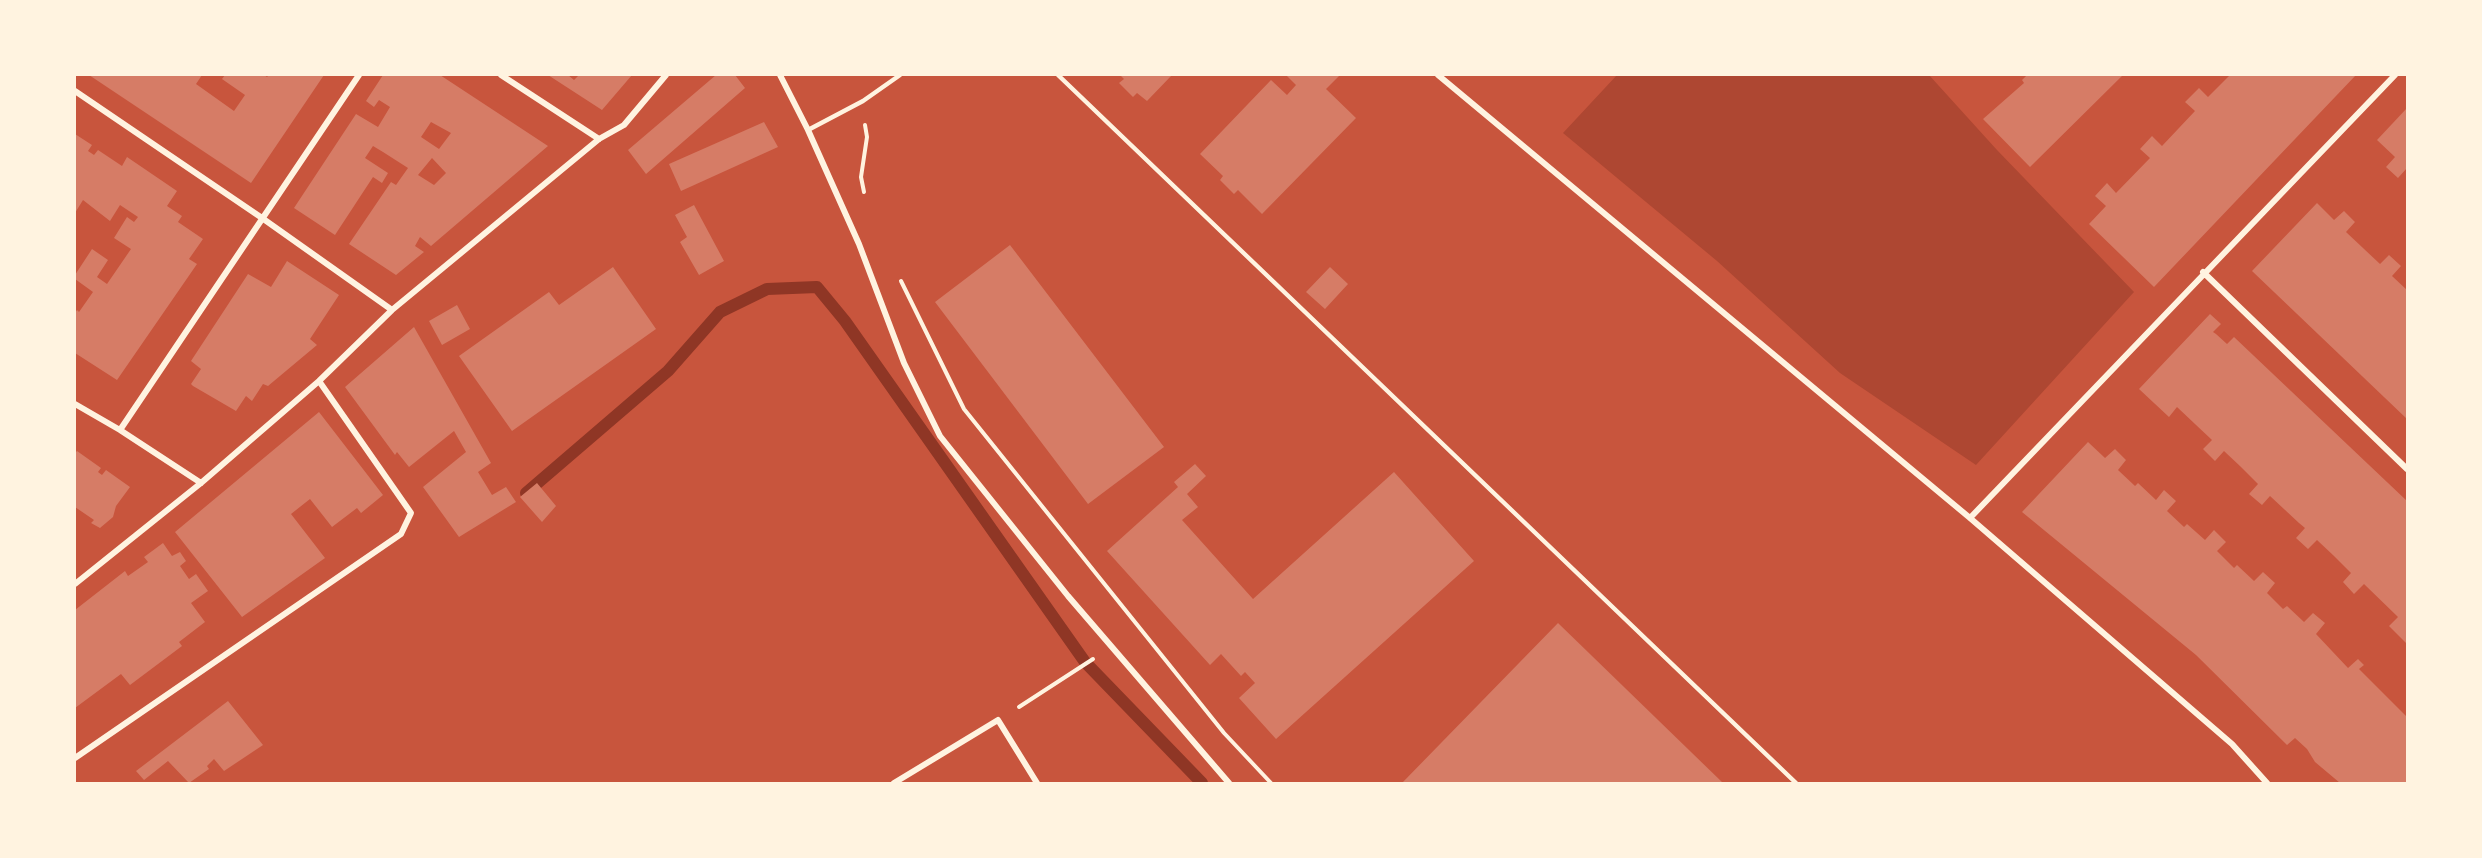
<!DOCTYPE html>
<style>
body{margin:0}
#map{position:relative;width:2482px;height:858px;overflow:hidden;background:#c8553d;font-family:"IBM Plex Sans",sans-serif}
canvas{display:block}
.frame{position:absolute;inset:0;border:76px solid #fff3e0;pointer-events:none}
</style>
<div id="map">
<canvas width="2482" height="858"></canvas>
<div class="frame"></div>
</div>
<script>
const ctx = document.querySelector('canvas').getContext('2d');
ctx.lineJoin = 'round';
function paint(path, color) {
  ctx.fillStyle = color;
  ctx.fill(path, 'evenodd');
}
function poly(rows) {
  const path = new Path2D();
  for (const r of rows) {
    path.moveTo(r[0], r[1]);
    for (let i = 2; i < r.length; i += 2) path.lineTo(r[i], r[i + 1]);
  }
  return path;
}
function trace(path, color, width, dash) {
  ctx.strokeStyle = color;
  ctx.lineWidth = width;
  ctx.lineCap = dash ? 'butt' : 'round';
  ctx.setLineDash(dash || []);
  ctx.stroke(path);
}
const green = poly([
 [1617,75,1929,75,1997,150,2134,292,1976,465,1840,373,1717,261,1563,133]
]);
const stream = poly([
 [526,493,668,371,720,312,767,289,817,287,845,321,1085,662,1202,783]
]);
const building = poly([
 [89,75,202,75,196,84,234,111,245,95,222,79,225,75,264,75,267,77,269,75,324,75,251,183],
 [383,75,440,75,548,146,431,246,420,237,415,246,424,252,396,275,349,244,391,182,396,185,408,168,383,152,373,146,365,158,388,173,382,183,373,177,335,235,294,208,356,114,378,127,390,107,379,100,374,107,366,101],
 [431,122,451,133,439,149,421,137],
 [432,158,446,173,434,185,418,175],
 [548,75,568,75,574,80,579,75,632,75,602,110],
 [716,75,735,75,745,88,646,174,628,150],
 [1120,75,1172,75,1147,101,1137,93,1133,97,1119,83,1124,79],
 [1286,75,1340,75,1326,89,1356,118,1262,214,1238,190,1234,194,1220,180,1223,176,1200,154,1271,80,1287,95,1296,85],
 [2027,75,2123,75,2030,167,1983,119,2024,83,2022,80],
 [2230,75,2356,75,2154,287,2089,224,2106,206,2095,196,2107,183,2116,193,2150,158,2140,149,2152,136,2162,146,2195,111,2185,102,2199,88,2208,97],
 [2407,108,2407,168,2398,178,2386,167,2395,157,2377,140],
 [764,122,778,147,681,191,669,164],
 [75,134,92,145,88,151,94,155,98,150,122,166,127,157,177,191,167,206,182,216,178,222,203,239,189,259,197,264,117,380,75,353,75,313,77,310,79,312,93,292,75,279,75,275,92,249,108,260,97,277,107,284,131,249,114,238,127,217,134,222,138,217,120,205,110,221,83,200,75,213],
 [2317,203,2334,220,2344,211,2355,222,2346,232,2380,264,2389,255,2401,266,2392,276,2407,290,2407,419,2252,271],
 [694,205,724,261,699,275,680,242,687,237,675,215],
 [1010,245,1164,447,1088,504,935,302],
 [287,261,339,295,310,339,317,345,268,386,263,384,252,401,246,396,236,411,193,386,191,384,201,369,191,361,248,274,271,287],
 [613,267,656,329,512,431,459,356,549,292,559,305],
 [1330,267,1348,284,1325,309,1306,292],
 [457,305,470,329,442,345,429,321],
 [2210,314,2221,324,2213,332,2216,334,2227,344,2234,337,2407,501,2407,644,2389,626,2398,617,2364,584,2354,594,2343,582,2351,573,2334,556,2317,540,2308,549,2296,538,2305,528,2299,523,2270,496,2262,505,2249,494,2258,484,2241,467,2224,451,2215,461,2203,449,2212,440,2195,424,2177,407,2169,417,2139,389],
 [414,327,491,463,478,472,492,495,506,487,516,502,459,537,423,487,466,452,454,431,409,467,397,452,395,455,345,387],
 [319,412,383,495,361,513,357,508,332,527,310,499,291,514,325,558,242,617,175,532],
 [2088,442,2105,458,2115,449,2126,460,2118,470,2135,486,2138,483,2156,500,2164,490,2176,501,2167,511,2184,527,2187,524,2205,540,2214,530,2226,542,2217,551,2234,568,2237,565,2254,581,2263,572,2275,583,2267,593,2283,609,2287,606,2304,622,2313,613,2325,623,2316,634,2348,668,2358,659,2364,665,2359,669,2407,717,2407,783,2340,783,2315,762,2307,749,2295,738,2287,745,2196,655,2022,512],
 [77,451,101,468,98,472,102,475,106,470,130,487,116,506,113,517,100,528,91,523,94,520,75,507,75,453],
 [1195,464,1206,476,1187,494,1198,507,1182,520,1253,599,1394,472,1474,561,1276,739,1239,698,1255,683,1245,672,1241,676,1221,654,1210,665,1107,551,1178,487,1174,482],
 [537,483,556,506,542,522,520,497],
 [163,543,172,556,180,552,186,561,180,566,189,579,196,574,208,591,191,603,205,622,179,642,182,646,130,685,121,674,75,708,75,610,125,571,128,576,148,562,144,557],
 [1558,623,1723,783,1402,783],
 [228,701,263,745,224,771,214,759,207,766,209,769,189,783,168,761,144,780,136,771]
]);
const path = poly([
 [864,192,861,177,867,137,865,125],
 [901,281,964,409,1224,733,1271,783],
 [1019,707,1093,659]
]);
const service = poly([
 [1058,75,1796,783],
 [808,130,863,101,900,75]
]);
const minor = poly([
 [501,75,599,139],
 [780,75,808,130,859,244,904,363,940,436,1068,596,1229,783],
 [1438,75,1970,518,2232,744,2267,783],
 [75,91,262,218,392,310],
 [2203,272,2407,469],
 [75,404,120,430,201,483],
 [120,430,359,75],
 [1970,518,2395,75],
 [75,584,201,483,319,381,392,310,599,139,624,125,666,75],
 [75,758,401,534,411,513,319,381],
 [894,783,998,720,1037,783]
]);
paint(green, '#ae4732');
trace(stream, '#8f3625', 12);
paint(building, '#d67c66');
trace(path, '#fff3e0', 4);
trace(service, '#fff3e0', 4.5);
trace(minor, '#fff3e0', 6);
</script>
